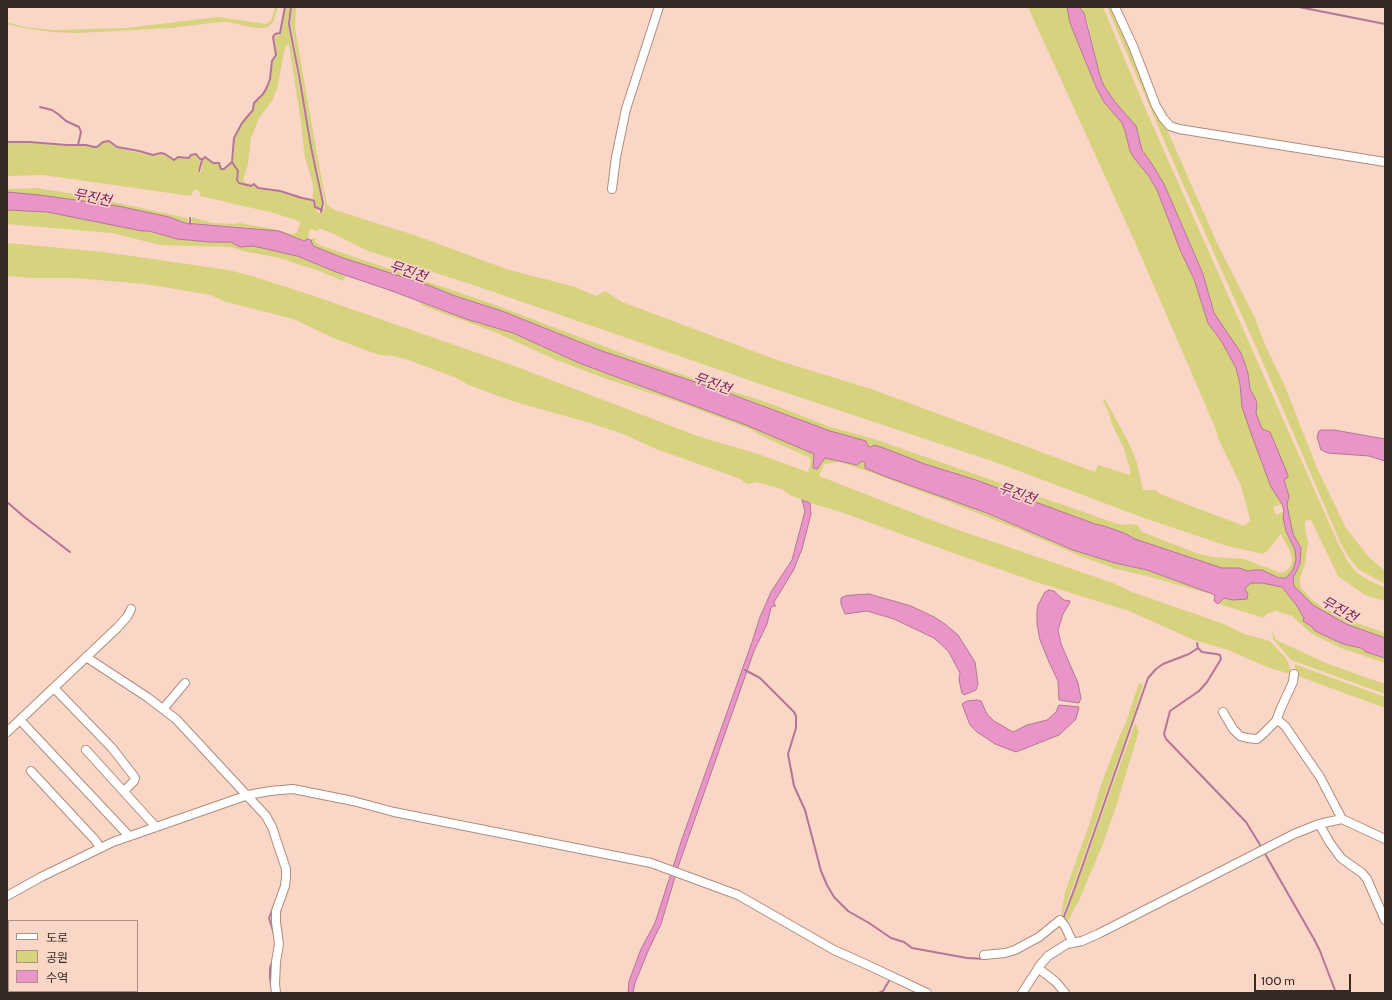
<!DOCTYPE html>
<meta charset="utf-8">
<style>
body{margin:0}
#map{position:relative;width:1392px;height:1000px;overflow:hidden;background:#fad6c7;font-family:Cabin,"Noto Sans KR",sans-serif}
canvas{display:block}
.frame{position:absolute;inset:0;border:8px solid #372923;pointer-events:none}
.legend{position:absolute;left:8px;top:920px;width:130px;height:72px;box-sizing:border-box;background:#fad6c7;border:1px solid #ac9185;margin:0;padding:5px 7px;list-style:none;font-size:12px;color:#372923}
.legend li{display:flex;align-items:center;gap:8px;height:20px}
.legend b{width:20px;border:1px solid #ac9185}
.scale{position:absolute;left:1254px;top:974px;width:97px;height:18px;box-sizing:border-box;border:2px solid #372923;border-top:0;padding-left:5px;font-size:12px;line-height:14px;white-space:nowrap;color:#372923;-webkit-text-stroke:3px #fad6c7;paint-order:stroke}
</style>
<div id="map">
<canvas width="1392" height="1000"></canvas>
<div class="frame"></div>
<ul class="legend">
<li><b style="height:5px;background:#fff"></b>도로</li>
<li><b style="height:11px;background:#d7d27d"></b>공원</li>
<li><b style="height:11px;background:#e995c8"></b>수역</li>
</ul>
<div class="scale">100 m</div>
</div>
<script>
const ctx = document.querySelector('canvas').getContext('2d');
ctx.lineJoin = 'round';
function paint(path, color) {
  ctx.fillStyle = color;
  ctx.fill(path, 'evenodd');
}
function poly(rows) {
  const path = new Path2D();
  for (const r of rows) {
    path.moveTo(r[0], r[1]);
    for (let i = 2; i < r.length; i += 2) path.lineTo(r[i], r[i + 1]);
  }
  return path;
}
function trace(path, color, width, dash) {
  ctx.strokeStyle = color;
  ctx.lineWidth = width;
  ctx.lineCap = dash ? 'butt' : 'round';
  ctx.setLineDash(dash || []);
  ctx.stroke(path);
}
function drawText(font, color, halo, rows, align = 'center') {
  ctx.font = font + ' Cabin,"Noto Sans KR",sans-serif';
  ctx.lineWidth = 3.5;
  ctx.setLineDash([]);
  ctx.textBaseline = 'middle';
  ctx.strokeStyle = halo;
  ctx.fillStyle = color;
  for (const [text, x, y, turn = 0] of rows) {
    ctx.save();
    ctx.translate(x, y);
    ctx.rotate((+turn || 0) * Math.PI / 180);
    ctx.textAlign = isNaN(turn) ? turn : align;
    if (halo) ctx.strokeText(text, 0, 0);
    ctx.fillText(text, 0, 0);
    ctx.restore();
  }
}
const green = poly([
 [275,7,278,7,273,22,268,27,263,28,254,28,228,22,219,22,171,28,77,33,52,32,24,28,7,24,7,22,24,27,54,30,126,28,218,17,266,24,269,22,272,18],
 [286,7,290,7,288,25,310,147,322,202,321,209,316,207,313,198,313,184,305,158,301,123,289,45,287,45,285,48,277,89,272,101,259,118,251,138,248,164,243,180,246,183,254,184,250,185,240,182,238,179,238,171,233,163,235,138,244,121,253,110,255,103,263,95,271,79,273,61,277,55,274,38,275,36,281,34],
 [292,7,296,7,295,28,316,149,327,205,335,210,417,236,509,270,572,286,596,296,605,291,622,302,777,360,874,390,1095,472,1098,465,1130,475,1130,469,1124,449,1112,424,1108,411,1103,401,1105,399,1129,443,1137,463,1143,490,1156,490,1160,494,1244,526,1250,521,1249,515,1241,486,1218,438,1216,430,1205,404,1134,240,1028,7,1067,7,1070,23,1096,88,1104,102,1122,123,1125,131,1130,151,1134,158,1148,175,1157,190,1181,252,1194,279,1208,323,1222,342,1236,368,1271,487,1282,504,1273,507,1276,515,1284,511,1283,518,1286,531,1295,550,1296,560,1293,570,1286,578,1279,578,1262,570,1254,570,1248,572,1239,568,1222,568,1135,539,1124,533,1104,526,1095,524,976,480,925,464,881,447,868,446,866,441,830,431,725,392,602,351,502,311,455,296,428,285,343,258,313,246,311,240,313,238,316,239,315,242,322,246,490,303,635,358,712,385,769,403,830,427,871,438,1115,523,1122,525,1130,524,1137,525,1142,532,1199,554,1213,557,1244,559,1281,573,1287,570,1291,566,1292,559,1290,551,1281,534,1268,550,1263,554,1227,546,1144,518,995,462,775,389,476,286,368,251,338,236,319,228,318,231,310,229,308,236,309,237,308,239,304,241,288,235,246,227,193,223,191,220,193,217,212,223,235,224,239,223,274,229,291,234,294,234,297,232,301,222,274,213,200,196,200,193,198,190,194,190,191,196,43,175,7,176,7,143,28,143,67,146,86,146,94,148,97,147,103,142,109,142,116,148,153,156,164,154,174,160,178,157,189,159,192,156,196,155,200,161,198,170,197,170,196,172,201,172,203,161,205,158,212,163,219,163,220,168,222,170,226,169,232,163,237,171,236,180,239,184,251,187,254,185,258,189,280,192,302,199,311,200,316,210,319,213,322,213,324,211,325,202,312,146,291,24],
 [1079,7,1103,7,1145,108,1338,543,1347,560,1356,572,1368,580,1385,588,1385,601,1365,595,1338,576,1311,520,1307,520,1305,522,1305,528,1308,542,1305,564,1300,578,1300,584,1301,588,1311,599,1325,609,1357,623,1385,633,1385,638,1346,624,1313,605,1294,586,1293,578,1300,564,1301,548,1293,534,1291,526,1287,505,1289,496,1284,479,1268,431,1262,430,1256,413,1257,405,1256,400,1250,390,1248,373,1214,313,1203,274,1164,184,1152,164,1142,150,1135,126,1115,102,1104,86,1100,76,1087,20,1084,13],
 [1107,7,1113,7,1217,243,1255,318,1265,345,1284,384,1317,468,1346,528,1368,556,1385,571,1385,584,1358,569,1350,559,1340,542,1260,356,1175,166],
 [37,188,86,196,187,218,188,222,185,223,169,217,117,206,40,195,7,192,7,189],
 [7,210,47,212,142,231,149,231,177,239,210,242,231,242,240,247,252,246,297,256,346,276,343,281,322,272,276,257,247,252,231,247,160,245,112,233,7,224],
 [7,243,104,252,228,270,252,276,311,295,512,365,700,437,755,453,808,472,811,462,810,458,760,435,750,429,678,402,604,378,554,359,497,333,421,305,422,303,466,319,513,333,579,363,746,424,808,450,814,454,813,468,817,469,825,458,857,465,862,461,1073,550,1115,563,1147,570,1210,593,1207,593,1147,576,1116,569,1080,556,1015,528,957,505,867,471,840,462,824,464,819,476,947,526,1113,583,1132,592,1224,624,1244,634,1270,641,1285,657,1289,664,1291,671,1290,674,1267,667,1228,650,1194,640,1129,611,1036,582,953,553,841,512,810,503,790,495,782,489,756,482,748,484,738,478,656,449,623,434,587,422,529,406,501,397,469,385,454,377,408,360,394,356,379,355,336,339,293,319,223,301,211,295,145,284,74,278,31,278,7,276],
 [1257,582,1282,587,1297,606,1304,618,1303,621,1312,627,1315,631,1343,644,1361,648,1366,652,1385,658,1385,663,1341,648,1312,634,1292,616,1276,611,1266,614,1264,618,1219,604,1224,598,1233,600,1248,594,1245,589,1247,586,1251,583],
 [1272,630,1276,640,1328,664,1385,684,1385,694,1291,660,1273,639],
 [1294,664,1385,697,1385,708,1298,676],
 [1139,683,1143,685,1131,723,1062,917,1061,916,1065,892,1089,825,1102,782,1120,735,1125,725],
 [1135,723,1139,731,1115,810,1102,846,1080,898,1067,923,1064,920]
]);
const water = poly([
 [1067,7,1079,7,1084,13,1100,76,1104,86,1115,102,1136,126,1142,150,1152,164,1164,184,1203,274,1214,313,1241,353,1248,373,1250,389,1256,400,1257,405,1256,413,1262,429,1270,432,1288,475,1288,477,1284,480,1289,496,1287,505,1289,515,1293,534,1301,548,1300,564,1293,578,1294,586,1313,605,1346,624,1385,638,1385,658,1366,652,1361,648,1343,644,1315,631,1312,627,1303,621,1304,618,1297,606,1282,587,1262,583,1251,583,1247,586,1245,589,1248,594,1247,599,1233,600,1224,598,1218,604,1214,601,1215,595,1210,593,1147,570,1115,563,1073,550,987,513,884,476,865,468,865,462,862,461,857,465,825,458,817,469,813,468,814,454,746,425,579,363,513,333,466,319,392,291,336,272,297,256,253,246,240,247,231,242,210,242,177,239,149,231,142,231,47,212,7,210,7,192,40,195,118,206,169,217,185,223,279,231,304,241,308,239,311,240,313,246,343,258,428,285,455,296,502,311,602,351,725,392,830,431,866,441,868,446,871,447,874,445,881,447,925,464,976,480,1095,524,1104,526,1124,533,1135,539,1222,568,1239,568,1248,571,1254,570,1262,570,1279,578,1286,578,1293,570,1296,560,1295,550,1286,531,1283,518,1284,511,1282,504,1271,487,1252,436,1242,407,1240,384,1236,368,1222,342,1208,323,1194,279,1181,252,1157,190,1148,175,1134,158,1130,151,1125,131,1122,123,1104,102,1096,87,1070,23,1067,7],
 [1322,430,1334,430,1385,439,1385,461,1369,456,1328,453,1321,450,1317,437,1319,431,1322,430],
 [802,500,810,503,811,514,802,549,793,571,774,602,774,604,776,606,773,606,771,608,767,624,754,651,678,867,661,924,648,951,635,983,633,993,628,993,629,981,641,949,655,923,682,839,752,642,760,617,771,592,792,560,805,511,802,500],
 [1049,590,1054,591,1064,600,1070,601,1069,604,1063,614,1058,630,1061,644,1078,683,1081,698,1079,703,1059,700,1058,681,1049,662,1040,640,1037,624,1037,611,1038,605,1045,592,1049,590],
 [869,594,911,606,934,617,945,624,958,635,975,662,978,684,976,690,964,695,962,693,959,680,960,673,951,656,948,651,934,638,894,619,867,611,845,614,841,604,841,598,845,596,852,595,869,594],
 [977,700,981,701,987,714,994,721,1013,732,1027,725,1047,720,1056,712,1059,705,1079,707,1076,719,1059,735,1016,752,995,744,977,732,970,725,962,704,967,701,977,700]
]);
const stream = poly([
 [291,7,289,24,299,76,311,147,323,203,321,212],
 [1299,7,1385,24],
 [40,107,52,110,58,114,66,121,79,127,81,132,78,145],
 [7,142,29,142,67,145,86,145,94,147,97,147,103,142,109,141,117,147,139,151,153,155,161,153,165,154,174,160,178,157,189,158,191,155,196,154,200,159,203,159,205,157,213,163,219,163,221,169,224,169,232,162,234,138,242,123,253,110,254,103,263,94,267,87,270,79,272,61,276,55,273,37,275,34,280,33,285,7],
 [232,162,238,171,237,180,239,183,251,186,254,184,258,188,280,191,302,198,312,200,314,201,315,207,322,210],
 [199,171,202,160],
 [190,224,190,218],
 [7,502,23,516,70,552],
 [1197,643,1198,648,1202,652,1216,654,1220,655,1221,659,1207,682,1199,691,1170,711,1164,734,1166,739,1246,822,1262,848],
 [745,670,760,678,794,712,796,716,796,728,788,754,794,786,805,810,821,871,827,885,834,897,848,911,869,923,891,938,904,942,912,948,967,958,986,959],
 [1264,852,1314,939,1320,951,1336,993],
 [1063,919,1074,890,1148,678,1156,669,1163,664,1189,654,1198,648],
 [274,934,269,918,275,903],
 [271,986,270,978,270,968,273,959],
 [879,993,883,991,889,981]
]);
const minor = poly([
 [1115,7,1133,46,1156,106,1163,118,1170,126,1179,129,1385,162],
 [612,189,616,157,626,109,659,7],
 [86,657,147,697,176,719,266,816,272,827,286,869,286,877,285,886,276,911,276,922,279,944,276,962,275,984,276,993],
 [54,688,112,748,133,775,135,778,134,781,124,791],
 [163,709,185,683],
 [1223,712,1233,729,1240,736,1247,738,1257,739,1262,735,1276,721,1279,721,1285,726,1320,777,1342,819],
 [20,720,129,836],
 [1276,721,1281,708,1293,682,1294,674],
 [7,732,117,628,127,617,131,609],
 [86,750,156,827],
 [31,771,95,840,100,847],
 [1319,824,1330,843,1341,858,1362,873,1367,879,1385,920],
 [7,896,41,877,113,842,248,795,270,791,293,789,353,801,394,812,651,863,738,895,834,950,872,967,927,993],
 [984,955,1005,953,1015,950,1039,937,1060,920,1065,926,1073,943],
 [1038,968,1056,982,1065,993],
 [1022,993,1041,964,1048,956,1067,944,1082,941,1098,934,1294,834,1319,824,1342,819,1385,839]
]);
const waterNames = [
 ["무진천",92,198,12],
 ["무진천",408,272,19],
 ["무진천",712,384,20],
 ["무진천",1017,494,20],
 ["무진천",1339,610,29]
];
paint(green, '#d7d27d');
paint(water, '#e995c8');
trace(water, '#b47596', 1);
trace(stream, '#b47596', 2);
trace(minor, '#ae8d7e', 10);
trace(minor, '#fff', 8);
drawText('italic 14px', '#7a195d', '#fad6c7', waterNames);
</script>
